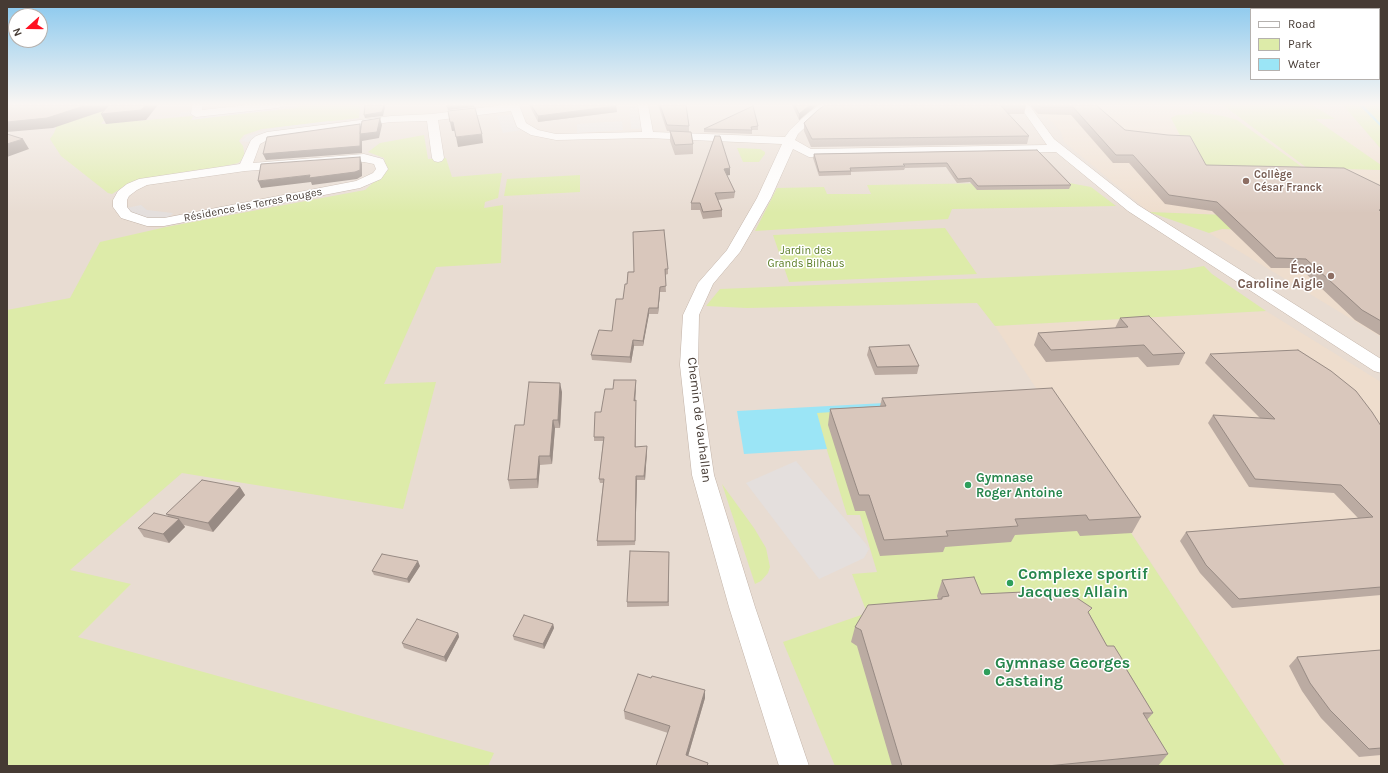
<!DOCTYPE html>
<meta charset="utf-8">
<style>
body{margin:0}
#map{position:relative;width:1388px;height:773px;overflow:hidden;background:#f4ebe4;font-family:Karla,sans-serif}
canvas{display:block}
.frame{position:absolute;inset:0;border:8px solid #463b34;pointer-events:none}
.legend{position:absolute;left:1250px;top:8px;width:130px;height:72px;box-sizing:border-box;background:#fff;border:1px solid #b5b1ae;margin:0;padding:5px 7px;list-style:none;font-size:12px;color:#463b34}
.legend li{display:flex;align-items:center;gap:8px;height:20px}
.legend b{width:20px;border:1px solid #b5b1ae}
.north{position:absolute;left:8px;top:8px;width:40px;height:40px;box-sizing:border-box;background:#fff;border:1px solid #b5b1ae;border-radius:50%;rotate:249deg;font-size:11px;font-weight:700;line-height:16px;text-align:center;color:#463b34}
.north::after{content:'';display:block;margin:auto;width:14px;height:18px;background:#ff1022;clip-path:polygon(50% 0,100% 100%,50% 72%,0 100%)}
</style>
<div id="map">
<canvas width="1388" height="773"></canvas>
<div class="frame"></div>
<ul class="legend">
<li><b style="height:5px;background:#fff"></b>Road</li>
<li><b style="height:11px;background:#ddeba9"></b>Park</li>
<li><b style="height:11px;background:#9be5f6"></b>Water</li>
</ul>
<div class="north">N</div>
</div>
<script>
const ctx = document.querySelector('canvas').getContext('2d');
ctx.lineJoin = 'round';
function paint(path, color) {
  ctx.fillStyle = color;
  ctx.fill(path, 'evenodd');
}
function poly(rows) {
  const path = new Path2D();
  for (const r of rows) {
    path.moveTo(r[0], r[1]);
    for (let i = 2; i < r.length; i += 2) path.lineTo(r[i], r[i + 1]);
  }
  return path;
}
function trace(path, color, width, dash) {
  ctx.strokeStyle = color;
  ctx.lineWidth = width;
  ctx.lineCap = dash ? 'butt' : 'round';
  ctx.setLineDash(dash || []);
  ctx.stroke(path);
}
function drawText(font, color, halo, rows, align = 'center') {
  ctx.font = font + ' Karla,sans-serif';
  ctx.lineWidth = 3;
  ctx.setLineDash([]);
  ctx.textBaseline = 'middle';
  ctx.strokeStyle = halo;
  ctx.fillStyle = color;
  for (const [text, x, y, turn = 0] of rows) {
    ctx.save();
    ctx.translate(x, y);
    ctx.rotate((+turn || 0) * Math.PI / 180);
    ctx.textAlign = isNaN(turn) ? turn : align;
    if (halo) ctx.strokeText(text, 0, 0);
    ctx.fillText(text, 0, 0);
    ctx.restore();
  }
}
const residential = poly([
 [7,105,1381,105,1381,766,7,766]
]);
const education = poly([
 [1032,105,1343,105,1381,149,1381,221,1149,212,1064,142,1061,132,1048,118,1038,114],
 [1222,229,1381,234,1381,337,1209,233],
 [1266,311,1381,382,1381,766,1285,766,995,326]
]);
const green = poly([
 [300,105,360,105,359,118,262,129,244,135,239,141,243,146,245,157,238,163,212,169,203,169,150,178,128,184,112,194,108,193,61,156,50,139,54,133,64,107,110,112,101,124,193,116,192,119,296,108],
 [1223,105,1312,105,1335,119,1315,119,1381,165,1381,170,1307,168],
 [1343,105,1381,105,1381,149],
 [1192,111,1223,116,1237,120,1302,167,1196,166,1171,118,1177,115,1193,114],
 [424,135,428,159,446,158,452,177,502,173,498,198,485,202,484,208,503,205,501,263,436,267,384,384,436,382,403,509,182,473,70,570,131,584,78,637,494,753,488,766,7,766,7,310,70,298,100,242,166,227,365,190,386,171,384,158,368,152,380,143],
 [737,148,760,149,765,152,765,154,759,162,743,162],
 [580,175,580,192,504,196,507,179],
 [1064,182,1091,187,1116,206,952,209,948,219,755,231,777,188,824,187,827,194,871,194,867,185],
 [1149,212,1381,221,1381,234,1222,229,1209,233],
 [945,228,977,274,789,282,773,235],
 [1204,266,1212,274,1266,311,995,326,977,303,747,308,706,306,720,289,1180,270],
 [1040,395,1285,766,835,766,783,642,867,613,852,574,877,572,860,515,847,515,814,408],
 [722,484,754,528,766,548,770,567,768,573,761,581,755,584]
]);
const parking = poly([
 [241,105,295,105,295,107,191,120,196,115,179,116,181,112,197,110,207,113,209,109],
 [643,105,647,128,631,129,629,106],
 [517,114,527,129,503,133,497,116],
 [329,121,334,124,254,138,249,142,241,141,247,136,273,128],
 [622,121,623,130,577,133,577,124],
 [141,205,147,210,173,213,164,222,147,222,122,209],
 [796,461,866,544,869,549,864,558,819,579,746,483]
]);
const water = poly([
 [1032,395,1036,399,817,413,827,449,744,454,737,411]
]);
const stream = poly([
 [1359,105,1363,105,1381,124,1381,127,1359,105]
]);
const minor = poly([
 [192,105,202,105,202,110,248,105,283,105,278,108,196,117,191,114,192,105],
 [504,105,519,105,526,123,538,130,556,134,642,132,638,105,648,105,653,132,785,137,790,130,808,113,820,105,833,105,816,117,798,134,795,140,811,149,1047,145,1019,105,1029,105,1054,139,1138,205,1381,359,1381,373,1374,371,1128,211,1056,152,809,157,793,149,771,198,740,252,713,284,699,315,698,365,714,475,755,607,809,766,779,766,729,607,692,475,680,365,683,315,698,283,727,250,757,198,782,144,648,138,556,140,531,135,517,127,511,111,438,120,444,158,442,161,438,162,434,161,432,158,427,121,391,122,273,137,260,144,253,163,364,154,383,159,388,169,381,179,360,188,164,226,147,226,121,218,113,207,113,200,118,191,127,184,139,179,240,164,251,140,256,136,267,132,391,116,432,114,504,105],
 [364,162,374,164,376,169,373,173,356,181,164,218,148,218,131,212,127,207,127,200,129,196,137,190,147,185,245,171,364,162]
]);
const wall = poly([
 [529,105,616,105,617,112,538,122],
 [658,105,686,105,689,126,689,132,693,144,693,154,675,155,670,141,670,131,667,131],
 [792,105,817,105,799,120],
 [825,105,1026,106,1024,114,1008,114,1029,136,1027,144,811,147,804,131,804,123],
 [1030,105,1096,105,1125,130,1206,165,1381,186,1381,336,1355,320,1300,268,1271,268,1212,211,1165,204,1129,163,1113,163,1071,115,1038,114],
 [758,126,758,130,752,130,752,134,704,132,704,129],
 [715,136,730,175,727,175,735,192,734,198,718,200,722,210,722,217,703,219,700,210,691,210,691,203],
 [1037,150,1071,185,1069,189,977,190,970,182,957,183,946,167,905,168,904,170,851,172,851,175,819,176,813,158,814,154],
 [668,269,668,274,665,275,666,292,660,292,658,314,649,314,643,346,634,346,631,363,592,360,591,355,612,331,623,299,627,284,628,272],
 [1120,318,1185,353,1179,365,1147,367,1138,357,1046,362,1034,345,1038,333,1115,328],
 [869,347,919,366,917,374,875,375,867,355],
 [1210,354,1381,426,1381,595,1232,608,1200,573,1180,541,1186,532,1358,518,1334,493,1249,487,1208,423,1213,415,1260,418,1205,363],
 [636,380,635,401,636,405,636,447,647,451,645,480,637,480,635,545,597,546,597,541,603,483,600,483,599,479,603,441,594,441,594,437,601,412,613,389],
 [562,392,560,428,555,428,552,464,540,465,538,488,510,489,508,480],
 [882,398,1141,517,1132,533,1080,536,1077,531,1015,535,1011,542,945,547,943,552,880,556,865,511,855,511,828,425,830,409,880,406],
 [240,487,245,495,213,532,184,525,185,527,169,543,144,537,138,528,168,516,166,514],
 [669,552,669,606,627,607,627,602],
 [420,566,409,583,374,575,372,571],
 [942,580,981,594,1089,613,1107,646,1127,667,1126,668,1153,713,1147,720,1168,754,1158,766,892,766,857,646,851,642,855,627,938,599,937,596],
 [553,624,554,628,544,649,514,640,513,636],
 [458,633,459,637,446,662,404,648,402,643],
 [1381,650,1381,755,1359,757,1321,718,1302,691,1289,666,1297,657],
 [705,698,688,756,656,766,668,733,625,719,624,711]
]);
const shadedWall = poly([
 [87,105,121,105,53,128,7,132,7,122],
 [146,105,158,105,146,120,106,124,101,114],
 [384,105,385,107,383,116,365,118,364,115],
 [465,105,474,105,474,107,448,110,447,107],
 [810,105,817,105,799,120,799,114],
 [616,106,617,112,538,122,538,116],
 [380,118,382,125,379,138,362,141,362,140,362,153,266,160,263,154,360,124,362,131],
 [450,122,453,122,455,131,452,131],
 [482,134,483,143,458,147,456,137],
 [23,139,29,149,7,157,7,144],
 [360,157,362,164,362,176,357,179,312,185,311,182,261,188,258,181,310,175],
 [730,168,730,175,724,176,724,169],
 [660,287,660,292,658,314,658,308],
 [649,308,649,314,643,346,643,341],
 [633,340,634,346,631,363,630,357],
 [636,380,636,384,635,405,634,401],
 [560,383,562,392,560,428,558,420],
 [553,420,555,428,552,464,550,456],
 [647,446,647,451,645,480,644,476],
 [539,456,540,465,538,488,537,479],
 [636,476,637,480,635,545,635,541],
 [240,487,245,495,213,532,208,523],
 [179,519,185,527,169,543,163,534],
 [418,561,420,566,409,583,407,579],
 [553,624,554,628,544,649,543,644],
 [458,633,459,637,446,662,444,657],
 [705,690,705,698,686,763,686,755]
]);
const building = poly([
 [7,105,87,105,47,118,7,122,7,105],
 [109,105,146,105,141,110,101,114,109,105],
 [365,105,384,105,382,112,364,115,365,105],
 [447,105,465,105,447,107,447,105],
 [531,105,616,105,616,106,538,116,531,105],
 [660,105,686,105,689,126,667,125,660,105],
 [795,105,810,105,799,114,795,105],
 [825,105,1025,105,1026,106,1001,106,1029,136,812,139,804,123,818,110,825,105],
 [1039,105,1096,105,1125,130,1168,135,1190,136,1206,165,1344,168,1381,186,1381,210,1379,210,1381,211,1381,321,1362,310,1306,259,1276,258,1217,202,1169,195,1133,155,1116,155,1073,107,1040,107,1039,105],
 [753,106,758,126,751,127,752,130,704,129,753,106],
 [475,108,482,134,456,137,453,122,450,122,448,111,475,108],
 [380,118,377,132,360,134,362,121,380,118],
 [360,124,360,146,263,154,267,137,360,124],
 [670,131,691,132,693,144,675,145,670,131],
 [7,134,23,139,7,144,7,134],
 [715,136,720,136,730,168,724,169,735,192,715,193,722,210,703,212,700,203,691,203,715,136],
 [1037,150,1071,185,978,186,971,178,958,179,947,163,903,164,905,166,850,168,851,171,819,172,814,154,1037,150],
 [360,157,360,170,355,172,309,178,310,175,258,181,261,164,360,157],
 [664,230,668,269,665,269,666,286,660,287,658,308,649,308,643,341,633,340,630,357,591,355,599,330,612,331,616,299,623,299,625,284,627,284,628,272,634,272,633,232,664,230],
 [1149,316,1185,353,1153,355,1144,345,1051,350,1038,333,1128,327,1120,318,1149,316],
 [909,345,919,366,877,367,869,347,909,345],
 [1298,350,1331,371,1356,391,1372,412,1381,426,1381,587,1239,599,1206,565,1186,532,1373,517,1341,485,1255,479,1213,415,1275,419,1210,354,1298,350],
 [614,380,636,380,634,401,636,400,635,447,647,446,644,476,636,476,635,541,597,541,604,479,599,479,604,437,594,437,595,412,601,412,605,389,613,389,614,380],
 [529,382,560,383,558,420,553,420,550,456,539,456,537,479,508,480,515,425,524,425,529,382],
 [1052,388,1141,517,1089,520,1086,515,1015,519,1018,526,946,531,948,536,884,540,869,495,859,495,830,409,886,406,882,398,1052,388],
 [202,480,240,487,208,523,166,514,202,480],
 [154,513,179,519,163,534,138,528,154,513],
 [630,551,669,552,668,602,627,602,630,551],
 [382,554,418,561,407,579,372,571,382,554],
 [974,577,981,594,1065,590,1092,608,1088,612,1107,646,1114,646,1127,667,1125,667,1153,713,1143,713,1168,754,1047,766,902,766,861,630,855,627,868,605,942,599,942,597,949,596,942,580,974,577],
 [524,615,553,624,543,644,513,636,524,615],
 [417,619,458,633,444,657,402,643,417,619],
 [1381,650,1381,748,1369,749,1330,710,1310,683,1297,657,1381,650],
 [638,674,651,678,652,676,705,690,686,755,708,763,707,766,656,766,670,726,624,711,638,674]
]);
const markers = [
 [1246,181,4,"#8d6e63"],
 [1331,276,4,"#8d6e63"],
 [968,485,4,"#2e9e5b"],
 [1010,583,4,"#2e9e5b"],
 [987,672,4,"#2e9e5b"]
];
const farEducationnames = [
 ["Collège",1254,175],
 ["César Franck",1254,188]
];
const farStreetnames = [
 ["Résidence les Terres Rouges",253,205,-11]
];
const farParknames = [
 ["Jardin des",806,251],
 ["Grands Bilhaus",806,264]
];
const educationNames = [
 ["École",1323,269],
 ["Caroline Aigle",1323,284]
];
const streetNames = [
 ["Chemin de Vauhallan",699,420,83]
];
const leisureNames = [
 ["Gymnase",976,478],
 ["Roger Antoine",976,493]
];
const nearLeisurenames = [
 ["Complexe sportif",1018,574],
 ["Jacques Allain",1018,592],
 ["Gymnase Georges",995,663],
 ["Castaing",995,681]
];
paint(residential, '#e8dcd2');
paint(education, '#eeddcd');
paint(green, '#ddeba9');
paint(parking, '#e4dfdd');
paint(water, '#9be5f6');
paint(stream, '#9be5f6');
trace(minor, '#c3b4a9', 1);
paint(minor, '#fff');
paint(wall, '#bbaba2');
paint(shadedWall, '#988b84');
paint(building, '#d9c7bc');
trace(building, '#988b84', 1);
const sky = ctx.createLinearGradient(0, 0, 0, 213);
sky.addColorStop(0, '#89c8ee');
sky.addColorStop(0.49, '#faf6f3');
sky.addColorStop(1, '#faf6f300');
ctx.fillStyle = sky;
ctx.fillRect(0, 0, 1388, 213);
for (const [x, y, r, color] of markers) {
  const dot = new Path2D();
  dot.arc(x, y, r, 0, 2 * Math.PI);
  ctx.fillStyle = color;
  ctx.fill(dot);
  trace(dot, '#fff', 1.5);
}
drawText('bold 11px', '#785e54', '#fff', farEducationnames, 'left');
drawText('11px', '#463b34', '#fff', farStreetnames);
drawText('11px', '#597c23', '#fff', farParknames);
drawText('bold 13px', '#785e54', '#fff', educationNames, 'right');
drawText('13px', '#463b34', '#fff', streetNames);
drawText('bold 13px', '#27864d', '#fff', leisureNames, 'left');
drawText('bold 16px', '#27864d', '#fff', nearLeisurenames, 'left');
</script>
